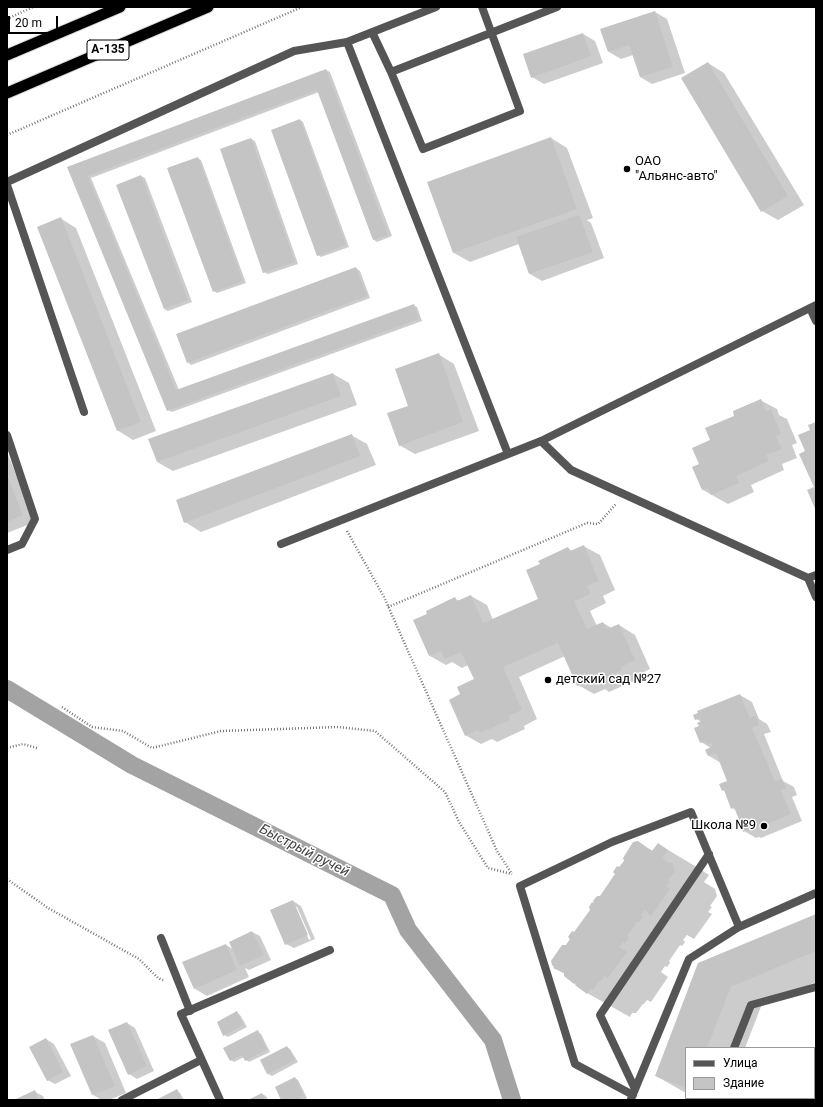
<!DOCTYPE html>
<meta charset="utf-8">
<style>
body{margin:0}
#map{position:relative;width:823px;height:1107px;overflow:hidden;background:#fff;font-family:Roboto,sans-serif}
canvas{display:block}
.frame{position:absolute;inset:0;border:8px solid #000;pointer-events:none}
.legend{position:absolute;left:685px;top:1047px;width:130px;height:52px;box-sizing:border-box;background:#fff;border:1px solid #999;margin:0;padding:5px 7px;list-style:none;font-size:12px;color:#000}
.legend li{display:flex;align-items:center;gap:8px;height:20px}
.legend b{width:20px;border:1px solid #999}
.scale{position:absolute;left:8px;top:16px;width:50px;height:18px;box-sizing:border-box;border:2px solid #000;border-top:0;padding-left:5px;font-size:12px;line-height:14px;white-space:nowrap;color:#000;-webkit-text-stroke:3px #fff;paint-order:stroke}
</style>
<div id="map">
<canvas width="823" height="1107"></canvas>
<div class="frame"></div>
<ul class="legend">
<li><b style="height:5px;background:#555"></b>Улица</li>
<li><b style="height:11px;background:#c4c4c4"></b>Здание</li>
</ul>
<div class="scale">20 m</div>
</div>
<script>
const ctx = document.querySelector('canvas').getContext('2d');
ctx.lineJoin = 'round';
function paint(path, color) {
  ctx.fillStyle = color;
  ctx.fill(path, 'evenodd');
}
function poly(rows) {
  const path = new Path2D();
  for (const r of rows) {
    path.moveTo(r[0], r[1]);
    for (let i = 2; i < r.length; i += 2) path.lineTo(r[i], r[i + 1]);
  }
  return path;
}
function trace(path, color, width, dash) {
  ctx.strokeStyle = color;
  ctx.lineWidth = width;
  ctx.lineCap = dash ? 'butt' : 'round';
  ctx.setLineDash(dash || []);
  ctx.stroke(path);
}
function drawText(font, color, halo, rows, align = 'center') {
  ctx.font = font + ' Roboto,sans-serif';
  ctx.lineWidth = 3;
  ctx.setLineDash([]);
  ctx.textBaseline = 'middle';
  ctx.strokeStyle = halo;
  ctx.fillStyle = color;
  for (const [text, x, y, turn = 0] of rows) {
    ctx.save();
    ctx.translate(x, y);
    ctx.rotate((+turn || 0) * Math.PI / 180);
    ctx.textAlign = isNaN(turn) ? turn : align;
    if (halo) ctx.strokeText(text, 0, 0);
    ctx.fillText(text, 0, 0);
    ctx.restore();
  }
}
const shadow = poly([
 [655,12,667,19,685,73,652,84,640,77,633,55,621,59,609,52],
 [583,34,595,41,603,63,544,84,532,77],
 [708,63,724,73,804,205,778,220,762,211],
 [326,70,330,72,392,236,377,242,374,240,319,92,91,178,179,390,413,305,417,307,422,321,172,412,168,410,68,167],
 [300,120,303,122,349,247,321,257,318,255],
 [551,138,567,148,593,218,587,220,591,223,604,258,542,281,530,274,519,244,470,262,454,253,429,183],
 [251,139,255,141,298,264,268,274,264,272],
 [197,158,201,160,246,283,217,293,214,291],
 [141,176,145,178,192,302,168,311,164,309],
 [60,218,76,228,156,431,133,440,117,430],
 [356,268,360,271,370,298,191,365,188,362],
 [438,354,454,364,479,431,415,454,399,445,409,406],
 [333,374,349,383,357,405,173,471,157,462],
 [760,400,777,409,779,415,787,419,797,443,792,445,797,458,782,464,784,470,751,485,754,492,728,504,703,490,700,464,711,441,736,416],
 [351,435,367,444,376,465,201,532,185,522],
 [7,452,35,522,7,533],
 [583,546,600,555,615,590,603,596,606,603,590,611,597,626,603,623,612,628,619,625,635,635,650,669,636,676,638,679,609,692,605,689,594,694,578,685,565,656,519,677,537,719,524,726,525,729,497,742,492,739,481,744,465,735,462,695,475,680,468,665,462,668,452,662,446,665,430,656,414,621,455,599,460,601,471,596,487,605,493,620,540,599,541,565,568,548,572,551],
 [740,695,752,702,759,719,767,724,771,732,764,734,783,781,794,787,797,795,792,797,802,821,761,838,759,837,756,838,744,831,748,825,741,822,736,810,732,808,725,791,723,790,728,781,721,763,709,756,711,748,701,742,700,727,702,722,696,719],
 [637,842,653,851,658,844,700,869,709,875,704,882,715,889,717,896,710,906,712,907,708,912,712,914,694,939,687,935,683,940,685,942,682,946,680,945,669,961,670,963,667,967,665,966,661,972,668,977,651,1002,647,1000,644,1004,643,1004,636,1013,632,1013,630,1017,587,993,565,976,565,974,557,969,566,946,597,906,600,897],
 [293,901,301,906,315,939,294,948,286,944],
 [295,907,297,907,311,939,309,940],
 [816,915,816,982,762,1004,745,1048,686,1048,686,1093,656,1076,699,964],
 [252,932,260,936,271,960,249,970,245,968,249,977,207,996,195,989,226,945,233,949],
 [237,1013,240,1015,247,1027,228,1037,224,1035],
 [127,1023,135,1028,154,1071,137,1079,129,1074],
 [257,1032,261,1034,270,1052,249,1062,246,1060,244,1057,234,1062,231,1060],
 [93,1036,105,1043,126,1093,109,1100,102,1100,93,1095,72,1045],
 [46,1039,54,1044,71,1076,55,1084,47,1080],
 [287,1047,290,1049,298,1062,272,1076,268,1074,261,1060],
 [295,1078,298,1080,307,1098,303,1100,282,1100],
 [177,1090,180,1093,184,1100,158,1100],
 [35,1092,43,1096,45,1100,17,1100],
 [262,1094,266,1096,268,1100,250,1100],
 [698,1098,725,1098,724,1100,703,1100]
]);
const canal = poly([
 [7,689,132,765,392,895,408,930,493,1040,512,1100]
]);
const building = poly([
 [655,11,673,67,640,77,629,45,608,52,600,29],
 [583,33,591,56,531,78,523,54],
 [708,62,788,196,761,212,681,78],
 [326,69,388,235,373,240,317,90,88,176,176,390,414,304,419,319,167,411,67,167],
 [300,119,346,245,317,256,271,130],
 [551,137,577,209,453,253,427,182],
 [251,138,295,262,263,273,220,149],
 [198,157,243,281,213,292,167,168],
 [141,175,188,300,164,309,116,185],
 [579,215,593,252,529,274,516,237],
 [61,217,141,422,117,431,37,227],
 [356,267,367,296,187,363,176,334],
 [439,353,463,422,399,446,387,413,408,406,395,369],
 [333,373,341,396,157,462,148,439],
 [761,399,766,411,771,409,781,434,776,436,782,449,766,455,769,461,736,476,739,483,711,495,708,488,702,490,692,467,699,464,692,448,710,440,705,428,734,416,733,411],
 [816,422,816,511,807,490,814,487,799,454,805,451,798,435,810,430,808,425],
 [352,434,360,456,184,523,176,500],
 [7,475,23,515,7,522],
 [584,545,599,581,587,586,591,594,574,601,587,629,603,622,607,629,619,624,635,660,621,667,622,670,593,683,591,680,577,686,558,643,503,667,522,710,508,716,510,720,480,733,478,730,465,736,449,700,460,694,457,687,474,679,461,652,445,659,441,651,429,656,413,620,427,614,426,611,455,597,457,601,471,595,483,623,538,599,526,570,540,564,538,561,568,547,570,551],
 [740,694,750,718,755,715,759,725,752,728,775,781,782,779,786,788,781,790,791,814,748,832,747,830,743,832,741,827,745,825,744,821,740,822,734,807,731,809,724,790,722,791,719,784,727,781,716,753,708,756,705,750,713,746,711,743,707,744,706,741,700,743,694,728,699,726,697,723,701,721,700,718,695,720,693,715,698,713,697,711],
 [638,841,652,851,658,843,668,850,662,858,669,863,670,862,673,864,675,871,668,881,670,882,666,887,670,889,651,916,645,910,641,915,643,917,639,922,637,922,627,936,629,938,625,944,623,942,619,947,627,952,608,978,605,976,601,981,600,980,593,990,590,989,587,994,575,985,577,982,574,984,564,976,564,973,553,968,554,967,552,965,551,961,562,945,566,945,570,939,568,937,572,931,574,932,590,910,589,907,592,902,594,903,593,901,597,896,600,896,615,874,613,872,617,866,619,867,624,861,623,858,633,842],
 [293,900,308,935,285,945,270,910],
 [816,914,816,951,731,987,707,1048,686,1048,686,1088,655,1076,698,963],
 [252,931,264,955,240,966,229,942],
 [226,944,237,970,194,989,182,962],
 [237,1011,244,1025,223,1036,217,1022],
 [127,1022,147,1066,128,1075,108,1030],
 [258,1030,267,1049,245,1061,242,1055,230,1061,223,1048],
 [93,1035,115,1086,92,1095,70,1044],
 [46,1038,63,1072,47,1081,29,1047],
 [287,1046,295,1060,267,1074,260,1060],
 [295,1077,304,1096,296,1100,281,1100,275,1087],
 [177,1089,182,1100,156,1100],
 [35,1090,39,1100,16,1100,16,1099],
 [262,1093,266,1100,248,1100]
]);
const path = poly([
 [7,19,33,7],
 [7,135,302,7],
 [347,531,384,597,497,851,512,874],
 [388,607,587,523,598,524,616,504],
 [62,707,92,727,123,731,152,748,221,731,338,727,375,731,445,792,459,822,488,868,512,874],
 [7,748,23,744,37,748],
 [7,879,48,908,139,959,158,978,165,981]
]);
const service = poly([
 [372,32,391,72,557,7],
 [347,42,508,454],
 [391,72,423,149,520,111,482,7],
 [7,182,294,51,347,42,436,7],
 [7,185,84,412],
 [810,308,816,321],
 [7,435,35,519,22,544,7,550],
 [541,441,571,470,808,578],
 [281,544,541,441,816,305],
 [816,575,808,578,816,597],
 [161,938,190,1011],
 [734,1048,751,1005,816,987],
 [635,1089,600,1015,709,854],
 [633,1095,575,1064,520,886,612,842,691,812,739,927],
 [631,1099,689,959,739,927,816,893],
 [709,1100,710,1098]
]);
const minor = poly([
 [122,1100,201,1060],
 [220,1100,181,1014,330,950]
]);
const trunk = poly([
 [7,55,120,7],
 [7,93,208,7]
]);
const markers = [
 [627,169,4,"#000"],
 [548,680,4,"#000"],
 [764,826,4,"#000"]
];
const shields = [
 [108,50,42]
];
const shieldNames = [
 ["А-135",108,50]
];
const poiNames = [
 ["ОАО",635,162],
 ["\"Альянс-авто\"",635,177],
 ["детский сад №27",556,680],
 ["Школа №9",756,826,"right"]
];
const waterNames = [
 ["Быстрый ручей",304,851,27]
];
paint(shadow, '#0003');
trace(canal, '#a3a3a3', 18);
paint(building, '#c4c4c4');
trace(trunk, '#dbdbdb', 13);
trace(path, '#777', 2.5, [1, 2]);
trace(service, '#555', 8);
trace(minor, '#555', 8);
trace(trunk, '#000', 11);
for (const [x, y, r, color] of markers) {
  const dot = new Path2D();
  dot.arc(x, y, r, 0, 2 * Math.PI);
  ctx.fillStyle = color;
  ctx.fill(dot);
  trace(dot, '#fff', 1.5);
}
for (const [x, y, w] of shields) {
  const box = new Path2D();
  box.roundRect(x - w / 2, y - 10, w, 20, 3);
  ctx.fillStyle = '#fff';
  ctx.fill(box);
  trace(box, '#000', 1);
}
drawText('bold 12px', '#000', null, shieldNames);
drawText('13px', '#000', '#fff', poiNames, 'left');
drawText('italic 14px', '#444', '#fff', waterNames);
</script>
